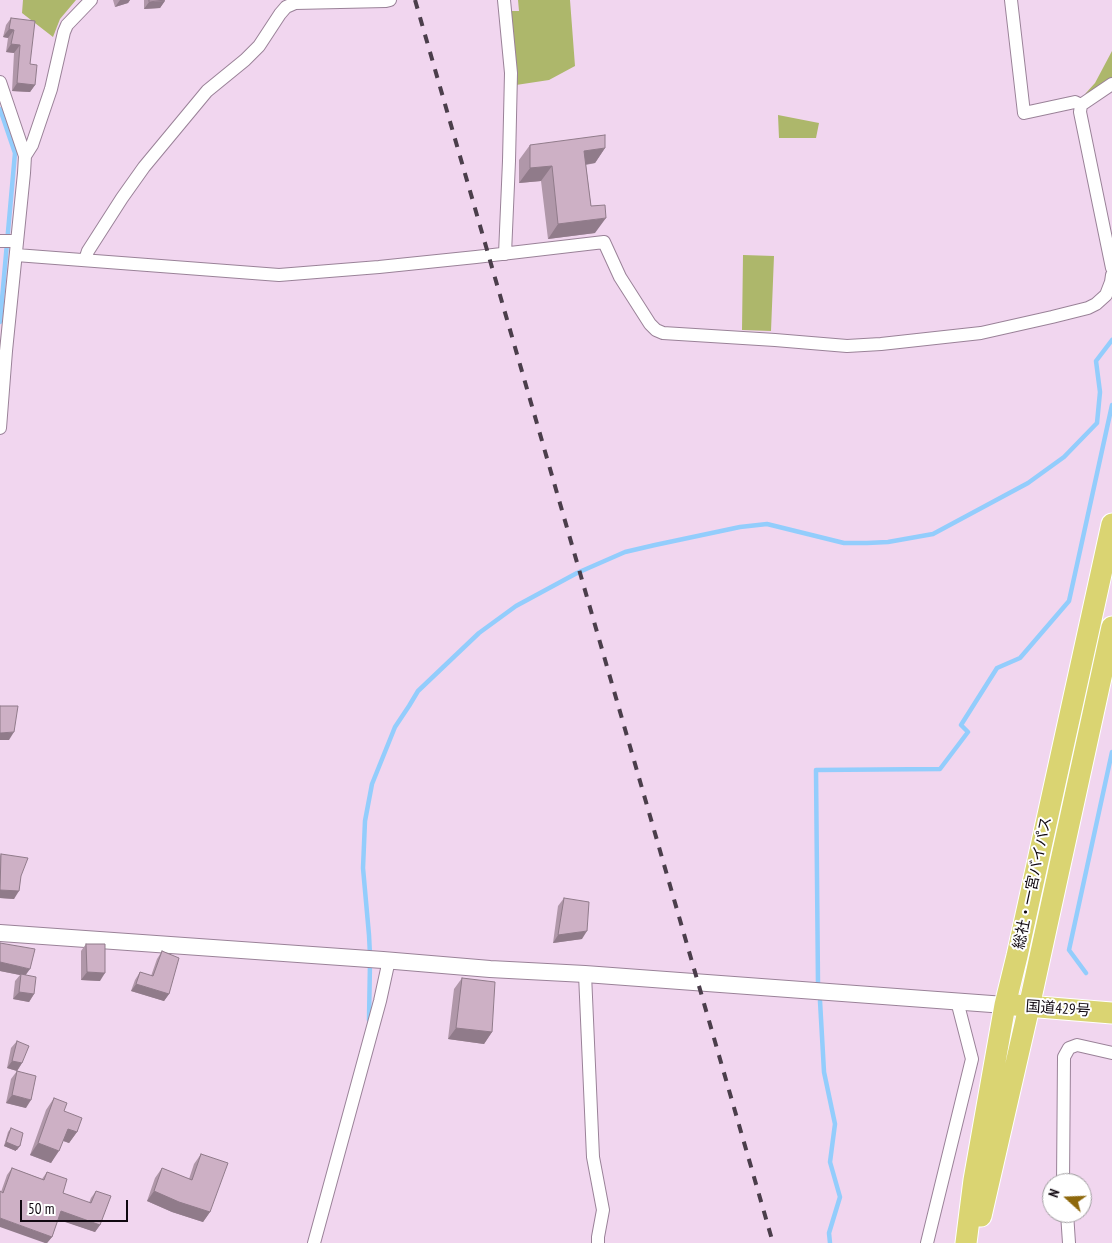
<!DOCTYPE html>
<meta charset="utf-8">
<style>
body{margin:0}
#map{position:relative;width:1112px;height:1243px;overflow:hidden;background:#f1d6ef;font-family:"PT Sans Narrow",sans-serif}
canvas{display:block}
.north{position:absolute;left:1042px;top:1173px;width:50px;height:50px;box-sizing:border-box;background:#fff;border:1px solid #9f9c9f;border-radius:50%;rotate:290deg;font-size:14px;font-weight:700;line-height:20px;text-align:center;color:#100810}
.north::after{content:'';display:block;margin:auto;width:18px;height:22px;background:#8e680c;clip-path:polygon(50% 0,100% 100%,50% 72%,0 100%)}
.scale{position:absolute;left:20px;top:1200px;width:108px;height:22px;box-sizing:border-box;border:2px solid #100810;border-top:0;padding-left:6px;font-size:15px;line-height:18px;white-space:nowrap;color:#100810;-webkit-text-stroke:4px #fff;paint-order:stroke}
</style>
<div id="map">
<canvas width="1112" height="1243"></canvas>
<div class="north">N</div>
<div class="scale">50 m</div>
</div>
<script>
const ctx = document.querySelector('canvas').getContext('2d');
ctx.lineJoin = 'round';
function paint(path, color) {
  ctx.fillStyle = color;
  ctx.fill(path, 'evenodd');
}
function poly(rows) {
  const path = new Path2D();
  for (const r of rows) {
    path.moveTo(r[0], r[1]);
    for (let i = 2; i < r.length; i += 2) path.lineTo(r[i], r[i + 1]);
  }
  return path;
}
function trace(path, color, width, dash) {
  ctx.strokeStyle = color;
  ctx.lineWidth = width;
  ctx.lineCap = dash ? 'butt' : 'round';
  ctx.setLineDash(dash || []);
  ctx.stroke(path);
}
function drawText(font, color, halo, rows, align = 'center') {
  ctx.font = font + ' "PT Sans Narrow","Noto Sans JP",sans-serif';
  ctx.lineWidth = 4;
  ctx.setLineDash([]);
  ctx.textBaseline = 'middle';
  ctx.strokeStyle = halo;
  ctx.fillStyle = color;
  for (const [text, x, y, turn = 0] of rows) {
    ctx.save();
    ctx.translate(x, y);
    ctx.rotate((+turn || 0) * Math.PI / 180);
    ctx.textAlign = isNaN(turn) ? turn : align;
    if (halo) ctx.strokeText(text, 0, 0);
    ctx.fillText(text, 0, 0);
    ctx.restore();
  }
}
const green = poly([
 [23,0,76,0,60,19,53,37,22,13],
 [518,0,570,0,575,66,549,80,516,85,511,11,519,11],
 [1112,51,1112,78,1095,90,1085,94,1095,83],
 [778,115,819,123,816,138,779,138],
 [743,255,774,256,771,331,742,330]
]);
const stream = poly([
 [0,109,15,153,0,322],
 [370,955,369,935,363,868,365,821,372,784,395,727,409,706,418,691,479,633,516,606,577,573,625,552,655,545,740,527,767,524,844,543,867,543,888,542,933,534,1028,483,1064,457,1097,423,1100,392,1096,361,1112,340],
 [1086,973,1069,950,1112,752],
 [818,984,816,770,940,769,968,732,961,725,997,668,1020,658,1069,601,1112,405],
 [820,1001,824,1072,835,1124,830,1162,840,1197,829,1233,830,1243],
 [369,1020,370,962]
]);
const minor = poly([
 [504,0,511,73,509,161,505,254],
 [1011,0,1024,113,1075,102,1081,105],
 [0,82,25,156,24,173,6,351,0,428],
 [1112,84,1081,105,1080,112,1112,268],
 [25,156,32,145,51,89,64,32,67,25,91,0],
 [0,241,17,241],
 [16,255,279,275,379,267,476,257,604,242,620,277,650,324,656,330,663,333,775,340,847,346,881,344,981,333,1052,317,1088,308,1096,304,1106,295,1111,282,1112,275],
 [85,260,88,251,122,198,144,167,207,91,245,60,259,46,280,14,286,7,295,3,386,1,390,0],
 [585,974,593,1157,603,1210,598,1237,598,1243],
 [1063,1183,1064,1057,1069,1048,1077,1045,1112,1053],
 [1067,1213,1069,1243],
 [314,1243,380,1001,389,960],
 [927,1243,972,1059,957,1001]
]);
const tertiary = poly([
 [0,933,383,960,490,969,585,974,1005,1005]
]);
const trunk = poly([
 [1015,1005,1112,1013],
 [981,1216,1029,1007,1112,627],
 [966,1243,974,1180,1005,1005,1017,956,1112,524]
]);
const rail = poly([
 [415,0,773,1243]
]);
const wall = poly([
 [113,0,130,0,128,3,115,7],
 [144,0,165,0,160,8,144,9],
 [11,18,30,64,35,85,30,92,12,91,14,53,6,52,8,38,3,37,6,25],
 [530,145,605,148,595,163,586,165,591,206,595,233,548,239,541,181,519,183,519,160],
 [1,854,21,876,14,899,0,898,0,856],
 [564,898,582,939,553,943,558,906],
 [0,943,26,975,34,994,29,1002,13,999,15,981,20,975,0,971],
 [86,944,100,981,81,980,81,951],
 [162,951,169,994,164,1001,131,991,135,980,140,972,151,976,157,959],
 [462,978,492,1032,484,1044,448,1039,454,989],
 [17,1041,22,1063,17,1071,7,1068,11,1048],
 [17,1071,26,1108,6,1103,11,1079],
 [54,1098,64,1111,77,1132,69,1143,63,1141,51,1163,30,1155,46,1110],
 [11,1128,17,1150,16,1150,16,1151,4,1146,8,1132],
 [201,1154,210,1212,203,1222,172,1212,147,1201,155,1178,162,1168,189,1179,194,1164],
 [12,1168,42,1179,47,1172,63,1193,89,1203,91,1198,96,1191,100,1225,95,1232,58,1219,52,1237,47,1243,45,1243,1,1192,7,1175]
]);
const shadedWall = poly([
 [120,0,130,0,128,3,115,7],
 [165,1,160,8,144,9,149,2],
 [9,29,14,30,8,38,3,37],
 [11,44,20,45,14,53,6,52],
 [17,83,35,85,30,92,12,91],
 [605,148,595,163,574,166,584,151],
 [552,166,541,181,519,183,530,168],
 [606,218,595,233,548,239,558,224],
 [14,732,9,740,0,740,0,733],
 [0,890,19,891,14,899,0,898],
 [587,931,582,939,553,943,558,935],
 [0,962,30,969,25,976,21,974,20,975,0,971],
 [87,972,105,973,100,981,81,980],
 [136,984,169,994,164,1001,131,991],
 [19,992,34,994,29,1002,13,999],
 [456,1028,492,1032,484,1044,448,1039],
 [12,1061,22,1063,17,1071,7,1068],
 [12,1095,31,1100,26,1108,6,1103],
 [68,1129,77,1132,69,1143,61,1140],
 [6,1142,19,1146,20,1146,17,1150,16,1150,16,1151,4,1146],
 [38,1143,59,1151,51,1163,30,1155],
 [154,1191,210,1212,203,1222,172,1212,147,1201],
 [61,1211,100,1225,95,1232,56,1219],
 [0,1218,52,1237,47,1243,45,1243,0,1227]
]);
const building = poly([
 [149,0,165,0,149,2,149,0],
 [11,18,35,21,30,64,37,65,35,85,17,83,20,45,11,44,14,30,9,29,11,18],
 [605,135,605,148,584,151,591,206,605,205,606,218,558,224,552,166,530,168,530,145,605,135],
 [0,706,18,706,14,732,0,733,0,706],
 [1,854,28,858,21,876,19,891,0,890,1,854],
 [564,898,589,902,587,931,558,935,564,898],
 [0,943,35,949,30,969,0,962,0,943],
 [86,944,105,944,105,973,87,972,86,944],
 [162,951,179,958,169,994,136,984,140,972,153,976,162,951],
 [21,974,36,977,34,994,19,992,21,974],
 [462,978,495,982,492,1032,456,1028,462,978],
 [17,1041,29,1046,22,1063,12,1061,17,1041],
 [17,1071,36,1076,31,1100,12,1095,17,1071],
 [54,1098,67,1103,64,1111,82,1118,77,1132,68,1129,59,1151,38,1143,54,1098],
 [11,1128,23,1133,20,1146,19,1146,18,1147,6,1142,11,1128],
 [201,1154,228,1163,210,1212,179,1202,154,1191,162,1168,192,1180,201,1154],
 [12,1168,44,1180,47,1172,67,1179,63,1193,91,1203,96,1191,111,1196,100,1225,61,1211,52,1237,0,1218,0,1191,3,1193,12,1168]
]);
const streetNames = [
 ["総社・一宮バイパス",1033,883,-78],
 ["国道429号",1058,1009,4]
];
paint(green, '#adb76b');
trace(stream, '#93cdfc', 4.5);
trace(minor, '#9a8298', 14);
trace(tertiary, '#9a8298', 18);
trace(trunk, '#fff', 23);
trace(minor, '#fff', 12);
trace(tertiary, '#fff', 16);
trace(trunk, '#dad472', 21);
trace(rail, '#4b3e4b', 4, [9, 9]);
paint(wall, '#b097a9');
paint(shadedWall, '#907b8a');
paint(building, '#cdb0c5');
trace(building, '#907b8a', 1);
drawText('15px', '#100810', '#fff', streetNames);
</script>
